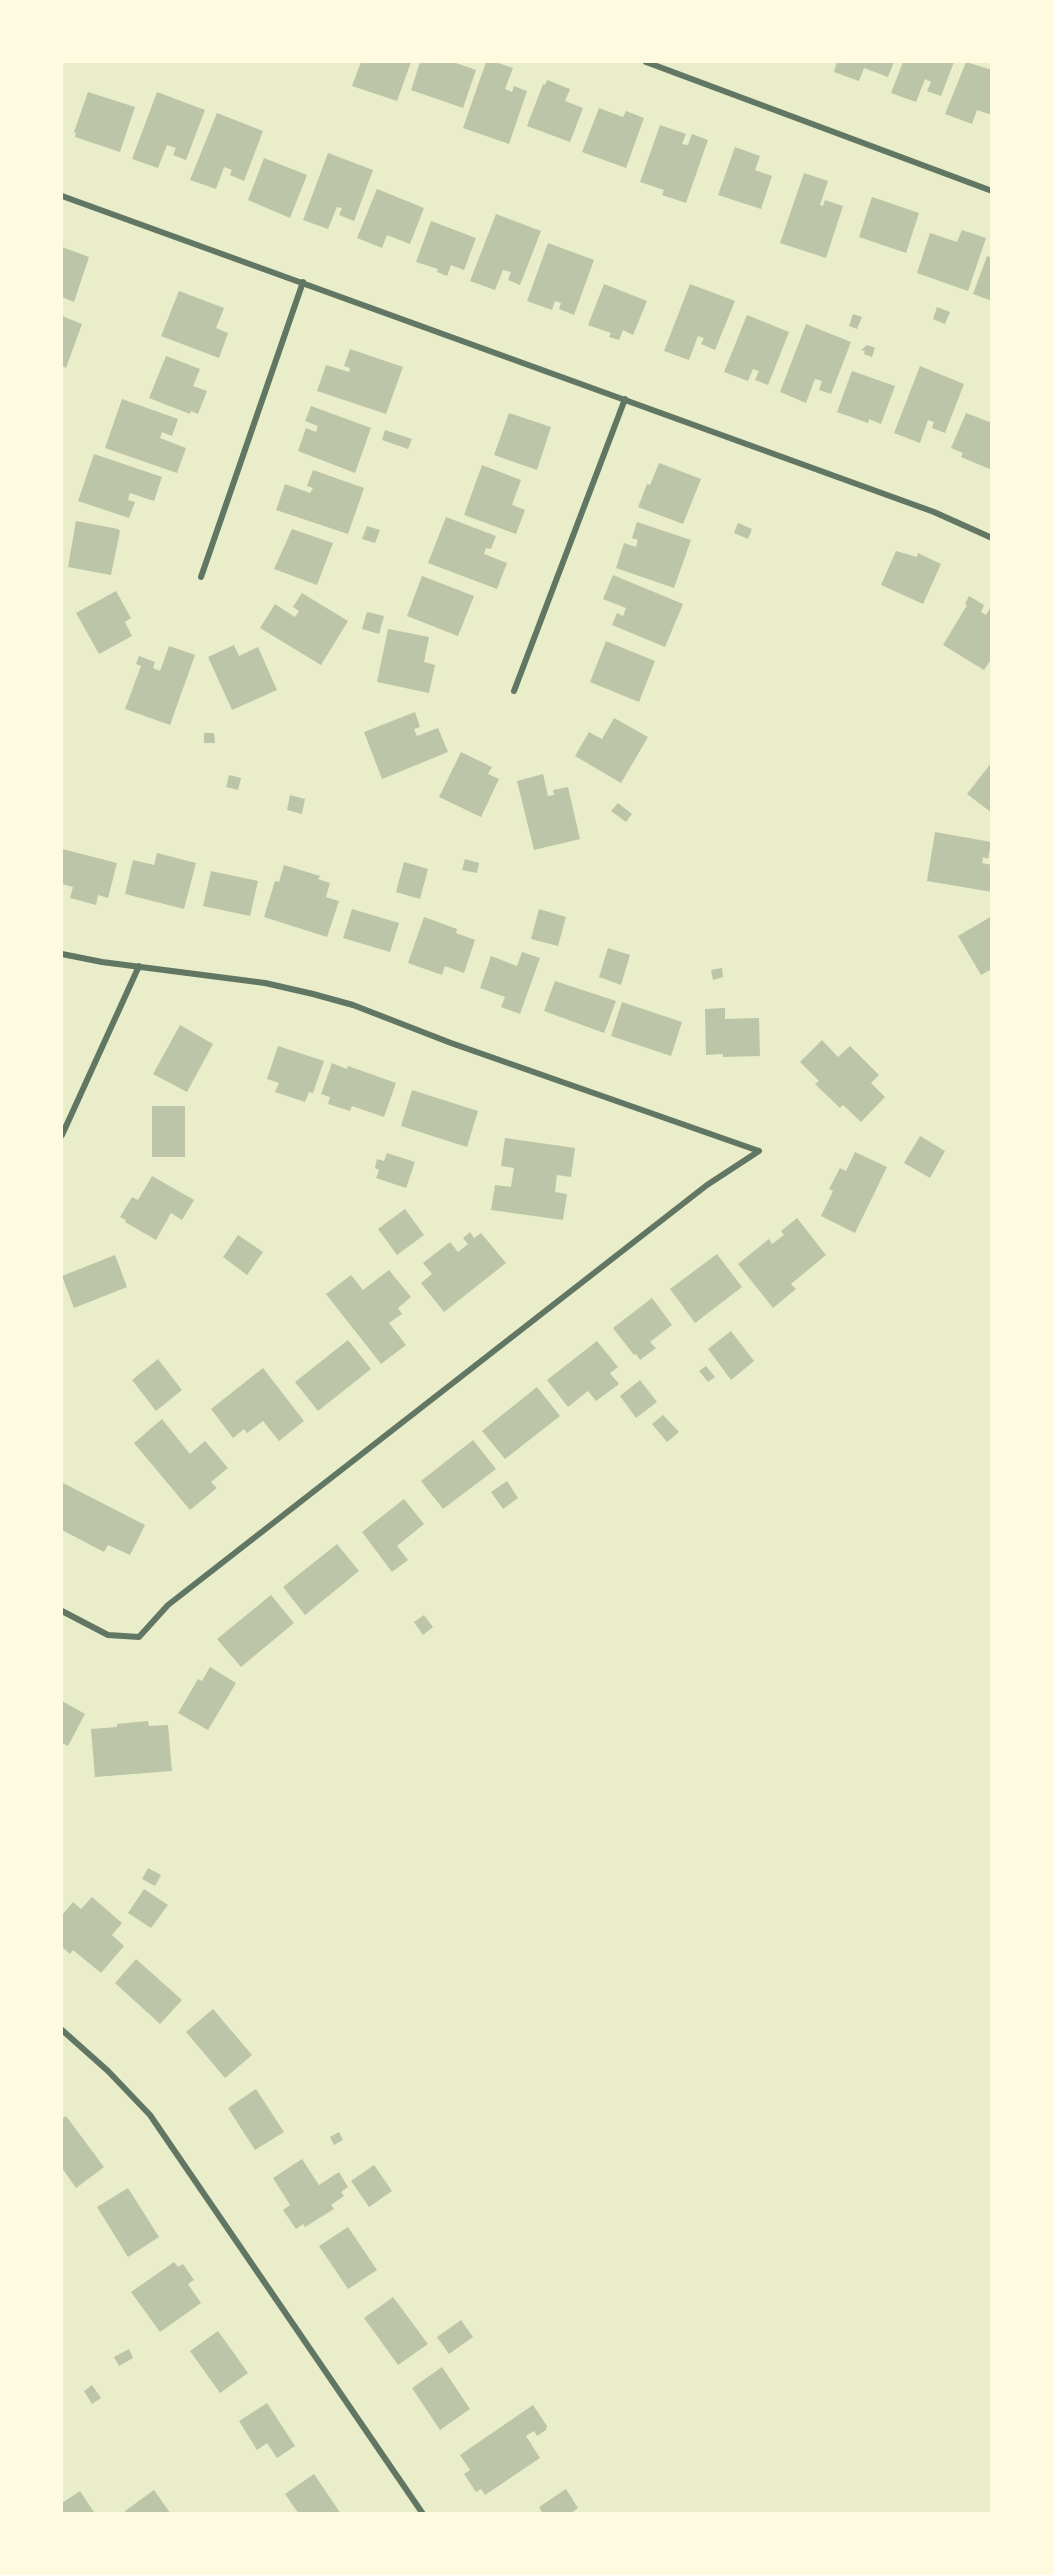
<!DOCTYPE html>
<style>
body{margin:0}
#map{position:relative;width:1053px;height:2575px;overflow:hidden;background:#e9edc9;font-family:"Titillium Web",sans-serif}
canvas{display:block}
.frame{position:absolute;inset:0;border:63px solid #fefae0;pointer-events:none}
</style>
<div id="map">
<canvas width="1053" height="2575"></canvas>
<div class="frame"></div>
</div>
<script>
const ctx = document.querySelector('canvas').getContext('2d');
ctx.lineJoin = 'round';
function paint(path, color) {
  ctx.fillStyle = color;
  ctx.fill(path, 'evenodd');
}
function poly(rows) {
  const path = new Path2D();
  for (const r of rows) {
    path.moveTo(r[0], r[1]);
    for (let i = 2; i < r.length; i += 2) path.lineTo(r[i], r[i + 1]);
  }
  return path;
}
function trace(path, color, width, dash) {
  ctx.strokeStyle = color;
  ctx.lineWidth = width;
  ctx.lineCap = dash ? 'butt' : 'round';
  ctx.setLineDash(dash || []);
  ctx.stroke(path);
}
const building = poly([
 [361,62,411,62,397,101,352,86],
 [420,62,453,62,476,70,463,108,411,90],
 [486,62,495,62,513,68,505,89,512,92,514,86,527,91,509,144,463,128],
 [837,62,894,62,888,77,864,68,859,81,834,72],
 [903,62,954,62,941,96,927,91,931,82,925,79,916,102,891,93],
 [966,62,992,70,992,115,977,110,972,124,945,114],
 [547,80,570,89,565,101,583,108,570,142,527,126,543,84,545,85],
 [88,92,135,107,120,152,75,137,76,133,74,132],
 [157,92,205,110,186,160,173,155,176,148,167,145,158,168,132,159],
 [599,108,623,117,626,111,644,118,626,168,582,152],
 [217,113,263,131,244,181,230,175,232,170,224,167,216,189,190,180],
 [660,125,686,134,682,144,688,145,692,134,708,140,686,203,662,195,664,190,640,182],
 [735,147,760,156,755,170,772,176,761,209,718,195],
 [328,153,373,170,354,221,339,215,342,208,337,207,328,229,303,220],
 [264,158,307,175,290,218,248,200],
 [804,173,828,181,820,205,823,206,825,200,843,206,826,258,780,243],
 [377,189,424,208,410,244,387,235,382,248,357,238],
 [872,197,919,213,906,253,859,237],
 [496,214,541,231,520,285,508,280,511,272,503,270,495,290,470,281],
 [431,221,476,238,464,270,451,265,447,276,437,272,438,269,416,262],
 [962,230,986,238,968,291,917,273,930,233,957,242],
 [548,243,594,260,574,315,559,309,561,303,555,301,552,310,527,301],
 [62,247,89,257,74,302,62,297],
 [987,256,992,258,992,301,973,294],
 [604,284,647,301,633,335,623,330,619,340,609,337,611,333,588,325],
 [690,284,735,301,715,350,701,344,704,338,698,336,689,360,664,351],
 [179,291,224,308,216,328,228,333,219,358,161,336],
 [937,307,950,312,945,324,933,319],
 [853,314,862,317,857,329,849,326],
 [747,315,789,332,768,385,755,380,759,371,753,369,748,381,724,372],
 [62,316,82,324,66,368,62,366],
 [806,324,851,342,831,394,819,390,822,381,815,379,806,403,780,392],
 [867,345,875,348,872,357,864,354,865,351,861,350],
 [350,349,403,367,386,414,317,391,326,365,349,372,350,368,344,366],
 [166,356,200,369,193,386,207,391,198,414,191,411,190,414,149,398],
 [920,366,964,384,945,433,932,428,934,422,928,420,920,443,894,433],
 [852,371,895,386,881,424,869,419,868,423,837,412],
 [122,399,178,419,172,436,162,432,160,438,186,448,177,473,105,448],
 [311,406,371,428,355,473,298,451,306,428,316,432,318,426,305,421],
 [509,413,551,427,537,470,494,455],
 [966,413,992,423,992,470,961,457,963,453,951,448],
 [385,430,412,439,408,449,382,440],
 [94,454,162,477,154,501,130,493,128,500,135,502,129,518,78,501],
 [659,463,701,479,683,524,638,507,647,484,650,485],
 [482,465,521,480,512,505,525,510,516,534,464,515],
 [313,470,364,488,348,534,276,510,285,484,310,493,313,488,307,486],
 [446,517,496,536,491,549,486,548,484,554,507,563,497,589,428,563],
 [76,521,118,529,120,531,111,575,68,567],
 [637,522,691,540,674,588,616,568,624,543,636,547,638,540,632,538],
 [738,523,752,529,748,539,734,533],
 [367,526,380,530,375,543,362,539],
 [292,529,333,543,317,585,274,569],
 [896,551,917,557,918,553,941,564,923,604,881,585],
 [613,575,683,604,665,647,612,625,617,613,623,616,626,608,603,599],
 [422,576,474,596,458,636,407,616],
 [116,591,131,618,125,622,132,636,99,654,76,613],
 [302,593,348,621,321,665,260,628,275,604,295,617,299,611,293,607],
 [969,596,984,605,981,612,986,615,992,605,992,658,984,670,943,645,967,605,965,604],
 [367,612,384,616,379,634,362,629],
 [388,629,429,637,424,662,435,665,429,693,377,682],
 [606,641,655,661,639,702,590,682],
 [234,645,239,656,258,647,277,690,232,710,208,657],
 [169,646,195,655,170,725,125,709,141,666,136,664,139,656,155,662,153,668,160,671],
 [415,712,420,727,414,729,417,736,438,728,448,752,382,779,364,732],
 [614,718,648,737,621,783,575,756,589,732,602,739],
 [204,733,214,733,215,743,204,743],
 [461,752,492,767,488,774,499,779,481,817,439,797],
 [992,762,992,813,967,794],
 [543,774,548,796,554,795,553,790,568,787,580,839,534,850,517,781],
 [229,775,241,778,238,790,226,787],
 [290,795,305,799,302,814,287,810],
 [618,803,632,814,626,822,611,811],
 [935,832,991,842,988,859,983,857,982,863,992,865,992,892,927,881],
 [62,849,117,863,108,898,98,895,96,905,70,898,73,887,62,884],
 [157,853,196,863,184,909,125,894,133,860,154,865],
 [465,859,479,863,477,873,462,870],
 [404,862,428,869,420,899,396,892],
 [284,865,320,876,318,879,330,883,326,897,339,901,327,937,264,917,275,881,279,882],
 [211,871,258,881,250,916,203,906],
 [352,909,399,923,390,952,343,938],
 [539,909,566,917,558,946,531,939],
 [992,916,992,969,981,975,958,936],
 [424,917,457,929,456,933,475,940,464,973,445,966,442,975,408,963],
 [608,948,630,955,621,985,599,977],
 [522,952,540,958,520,1014,501,1007,505,997,480,988,491,956,517,966],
 [722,968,723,977,713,980,711,970],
 [555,981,616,1001,604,1033,544,1011],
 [622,1002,682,1022,671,1056,611,1036],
 [725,1008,725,1019,759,1018,760,1056,723,1057,723,1054,706,1055,705,1009],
 [180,1025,213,1044,187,1092,153,1074],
 [822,1040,838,1057,850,1046,879,1075,871,1083,885,1097,861,1122,843,1105,840,1108,815,1084,819,1081,800,1062],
 [278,1046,324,1061,313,1093,309,1092,305,1102,275,1092,279,1083,267,1079],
 [332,1063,347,1069,348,1066,396,1083,384,1117,352,1106,350,1111,328,1104,330,1097,321,1094],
 [412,1090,478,1111,467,1147,401,1126],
 [152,1106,185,1106,185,1157,152,1157],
 [920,1136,945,1151,930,1178,904,1163],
 [505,1138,575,1148,571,1177,557,1175,555,1192,567,1194,563,1220,491,1210,495,1185,511,1187,514,1168,501,1166],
 [855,1152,887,1167,855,1233,821,1216,833,1191,829,1189,840,1168,846,1171],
 [387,1153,415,1162,406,1188,376,1178,379,1170,375,1168,377,1159,384,1161],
 [152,1176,194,1200,182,1220,171,1213,156,1240,125,1222,126,1220,120,1217,132,1197,138,1200],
 [405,1209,424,1235,397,1255,378,1229],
 [797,1218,826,1255,791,1284,796,1289,773,1308,738,1264,769,1239,772,1244,784,1235,781,1231],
 [470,1232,474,1238,481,1233,506,1263,444,1312,421,1283,432,1274,423,1263,450,1242,458,1252,468,1244,463,1238],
 [238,1235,263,1252,247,1275,223,1257],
 [717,1254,742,1287,695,1323,670,1289],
 [115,1255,127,1287,74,1308,62,1276],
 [389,1270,411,1297,398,1308,402,1314,389,1323,406,1345,381,1364,326,1294,351,1275,363,1290],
 [652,1298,672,1325,650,1342,656,1348,640,1360,636,1354,634,1355,613,1328],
 [731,1331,754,1361,731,1380,708,1349],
 [348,1340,371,1369,318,1411,295,1382],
 [597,1341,618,1367,610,1373,619,1384,596,1401,588,1391,568,1407,547,1380],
 [158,1359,182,1390,156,1411,132,1380],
 [706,1366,715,1377,708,1382,699,1371],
 [263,1368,304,1421,279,1441,263,1421,247,1433,244,1429,233,1438,211,1409],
 [640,1380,657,1402,636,1418,620,1396],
 [537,1387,560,1416,505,1459,482,1431],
 [663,1415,679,1432,667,1442,652,1424],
 [162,1419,190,1454,205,1441,228,1468,211,1482,217,1488,190,1510,134,1443],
 [473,1440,496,1469,443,1509,421,1481],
 [507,1481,518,1498,503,1509,491,1492],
 [63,1483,145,1525,130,1555,108,1545,104,1552,62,1530],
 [404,1499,424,1524,397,1546,408,1560,392,1572,362,1532],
 [337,1544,359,1571,305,1615,283,1587],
 [271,1595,294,1623,241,1667,217,1639],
 [424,1615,433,1627,423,1635,414,1622],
 [210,1667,236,1683,208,1730,178,1713,198,1679,202,1681],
 [62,1701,85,1714,68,1746,62,1743],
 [148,1721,149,1726,168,1725,172,1771,95,1777,91,1729,117,1727,117,1724],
 [148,1868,161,1875,155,1886,142,1879],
 [144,1889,168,1905,151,1928,128,1913],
 [92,1897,122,1923,112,1935,124,1946,101,1973,73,1950,70,1954,62,1947,62,1915,73,1902,81,1909],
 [136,1959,182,2000,160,2024,115,1983],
 [213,2009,252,2055,225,2078,186,2032],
 [256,2089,284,2132,255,2150,228,2108],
 [66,2116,104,2167,76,2188,62,2168,62,2119],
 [339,2132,343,2140,334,2145,330,2137],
 [302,2159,319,2185,339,2172,348,2187,341,2192,344,2196,331,2205,334,2209,305,2227,303,2224,296,2229,283,2210,290,2205,273,2178],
 [374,2165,392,2191,369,2207,351,2181],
 [128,2188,159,2237,128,2257,97,2207],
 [348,2227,377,2270,348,2289,319,2246],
 [174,2262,178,2267,183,2264,194,2280,188,2284,201,2303,160,2332,131,2292],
 [393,2297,428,2344,398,2365,364,2318],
 [461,2320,473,2337,449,2354,437,2337],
 [218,2331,248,2373,220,2393,190,2351],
 [129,2349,133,2358,119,2366,114,2357],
 [442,2367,470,2409,440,2430,412,2388],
 [92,2385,101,2398,92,2404,84,2391],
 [267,2403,295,2446,277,2458,267,2443,257,2450,239,2421],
 [533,2405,547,2426,546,2430,537,2436,534,2431,526,2436,540,2458,485,2495,481,2489,476,2492,464,2474,470,2470,460,2455],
 [314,2474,341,2514,299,2514,285,2494],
 [566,2489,578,2508,570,2514,543,2514,539,2507],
 [154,2490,171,2514,127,2514,125,2511],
 [80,2491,95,2514,62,2514,62,2503]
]);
const minor = poly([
 [646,62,992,191],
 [62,196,934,512,992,538],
 [201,577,303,282],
 [514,691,625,399],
 [62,954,102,962,265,983,313,994,353,1005,451,1043,759,1151],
 [62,1135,139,966],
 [62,1611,108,1635,139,1637,168,1605,707,1185,759,1151],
 [62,2030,108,2071,150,2115,423,2514]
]);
paint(building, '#bcc5a7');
trace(minor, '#617663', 6);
</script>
